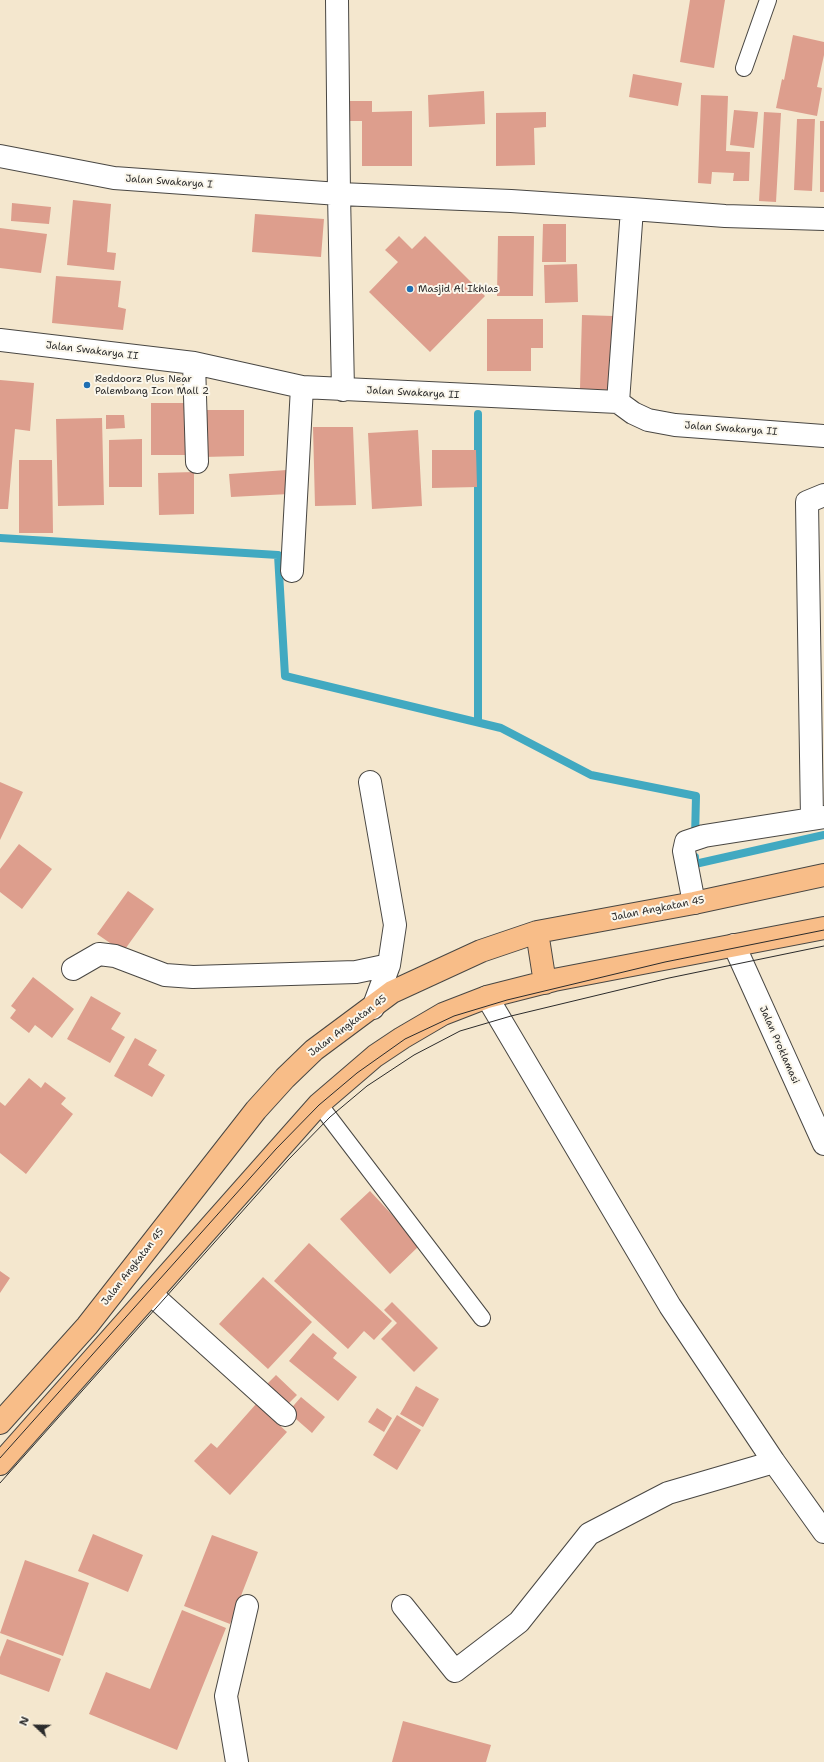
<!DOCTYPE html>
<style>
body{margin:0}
#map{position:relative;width:824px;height:1762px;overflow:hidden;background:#f4e7ce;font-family:"Shantell Sans",sans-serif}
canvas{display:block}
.north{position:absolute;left:16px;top:1706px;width:40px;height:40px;-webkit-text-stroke:3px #fbf7ec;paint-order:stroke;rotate:292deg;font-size:11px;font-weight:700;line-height:16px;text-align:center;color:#2b2b2b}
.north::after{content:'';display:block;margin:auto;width:14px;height:18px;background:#2b2b2b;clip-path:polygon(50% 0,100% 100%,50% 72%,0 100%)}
</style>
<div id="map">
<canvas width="824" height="1762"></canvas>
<div class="north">N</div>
</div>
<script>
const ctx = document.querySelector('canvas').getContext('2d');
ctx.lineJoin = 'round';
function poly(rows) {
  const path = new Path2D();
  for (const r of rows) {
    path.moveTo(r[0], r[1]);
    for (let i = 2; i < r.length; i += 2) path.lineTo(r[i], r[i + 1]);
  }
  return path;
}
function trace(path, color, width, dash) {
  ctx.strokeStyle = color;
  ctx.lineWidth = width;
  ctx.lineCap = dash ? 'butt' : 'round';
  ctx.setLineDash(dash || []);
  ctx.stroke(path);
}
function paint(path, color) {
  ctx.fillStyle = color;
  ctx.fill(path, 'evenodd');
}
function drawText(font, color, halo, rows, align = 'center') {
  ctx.font = font + ' "Shantell Sans",sans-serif';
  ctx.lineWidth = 4;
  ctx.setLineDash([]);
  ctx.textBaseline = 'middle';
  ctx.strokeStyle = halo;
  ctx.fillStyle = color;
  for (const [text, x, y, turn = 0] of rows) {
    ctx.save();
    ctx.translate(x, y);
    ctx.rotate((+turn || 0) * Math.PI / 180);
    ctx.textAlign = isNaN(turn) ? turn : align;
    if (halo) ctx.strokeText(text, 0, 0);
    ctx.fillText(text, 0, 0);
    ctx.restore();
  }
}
const stream = poly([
 [0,538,278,555,285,676,501,728,591,775,696,796,695,838],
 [478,722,478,414],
 [695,857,695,864,824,835]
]);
const building = poly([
 [690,0,725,0,714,68,680,62],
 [793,35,824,42,824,55,817,87,822,88,817,116,776,108,782,79,784,80],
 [633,74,682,83,678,106,629,97],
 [484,91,485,124,429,127,428,95],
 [701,95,728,96,726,151,750,152,749,181,733,181,734,173,712,172,711,184,698,183],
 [347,101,372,101,372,112,412,111,412,166,362,166,362,121,347,121],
 [734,110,758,112,754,148,730,145],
 [546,112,546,127,534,128,535,165,496,166,496,113],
 [764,112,781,113,776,202,759,201],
 [797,119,815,119,812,191,794,190],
 [820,121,824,121,824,192,820,192],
 [73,200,111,204,107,252,116,253,114,270,67,265],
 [12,203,51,207,49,224,11,221],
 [255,214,324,219,321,257,252,252],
 [543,224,566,224,566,262,542,262],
 [0,228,47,234,41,273,0,268],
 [399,236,412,249,425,236,485,296,430,352,369,292,398,262,385,250],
 [498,236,534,236,533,296,497,296],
 [577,264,578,302,545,303,544,265],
 [56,276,121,281,118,307,126,309,123,330,52,323],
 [582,315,613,316,611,390,580,389],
 [487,319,543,319,543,348,531,348,531,371,487,371],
 [0,380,34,383,30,431,15,429,8,509,0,509],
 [151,403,190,403,190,455,151,455],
 [202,410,244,410,244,456,203,457],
 [106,415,124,415,125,428,106,429],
 [102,418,104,505,58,506,56,419],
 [313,427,353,427,356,505,315,506],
 [418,430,422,506,372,509,368,433],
 [142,439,142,487,109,487,109,440],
 [432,450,476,450,477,487,432,488],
 [19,460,52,460,53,533,19,533],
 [287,470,289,494,231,497,229,474],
 [194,472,194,514,159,515,158,473],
 [0,782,23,792,0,840],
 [19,844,52,869,22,909,0,892,0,869],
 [128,891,154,909,123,952,97,934],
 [33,977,74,1009,52,1038,35,1025,29,1033,10,1018,16,1010,11,1006],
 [91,996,121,1013,111,1029,125,1037,110,1063,67,1039],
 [135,1038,157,1050,148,1065,165,1075,152,1097,114,1076],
 [29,1078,41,1088,45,1082,66,1098,61,1104,73,1114,26,1174,0,1153,0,1102,5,1106],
 [370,1191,420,1245,390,1274,340,1219],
 [309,1243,392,1321,374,1340,364,1331,348,1349,274,1281],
 [0,1271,10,1278,0,1293],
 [263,1277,312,1322,268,1369,219,1324],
 [392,1302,438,1348,414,1372,381,1339,397,1323,384,1310],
 [313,1333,337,1353,333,1358,357,1377,338,1401,289,1361],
 [276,1375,297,1395,287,1405,266,1385],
 [416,1386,439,1399,423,1427,400,1414],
 [301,1397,325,1417,312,1433,288,1412],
 [256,1404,287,1432,230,1495,194,1461,211,1443,217,1448],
 [377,1408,392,1418,384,1432,368,1422],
 [397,1415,421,1430,397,1470,373,1455],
 [93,1534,143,1555,128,1592,78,1571],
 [212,1535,258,1552,230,1624,184,1606],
 [25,1560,89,1583,63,1656,0,1633],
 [182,1610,226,1628,177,1750,89,1714,106,1672,150,1689],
 [7,1639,61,1659,49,1692,0,1674,0,1657],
 [403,1721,491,1745,486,1762,392,1762]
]);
const service = poly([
 [744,68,768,0],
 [319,1104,482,1318]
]);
const minor = poly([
 [0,156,114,178,339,194,337,0],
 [0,340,194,363,302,387,618,402,633,413,648,420,675,425,824,436],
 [194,363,197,462],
 [343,390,339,194,511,201,632,209],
 [618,402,632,209,725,216,824,219],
 [292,571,302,387],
 [370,782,395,925,389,965],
 [812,819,807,502,824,495],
 [694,903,684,851,686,842,704,836,824,817],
 [734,945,824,1144],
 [73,969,99,954,115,956,165,975,193,977,356,972,389,965,373,1008],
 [487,997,670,1306,774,1462,824,1532],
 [151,1294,285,1415],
 [403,1606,455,1671,519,1622,589,1534,668,1493,774,1462],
 [237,1762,226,1696,247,1606]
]);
const primary = poly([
 [537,932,545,983],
 [0,1423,87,1326,256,1110,285,1078,314,1050,392,992,481,951,537,932,694,903,824,875],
 [0,1464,319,1104,375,1056,402,1038,443,1014,487,997,554,980,824,928]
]);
const tram = poly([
 [0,1458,276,1149,319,1105,357,1073,405,1039,454,1016,507,1000,665,962,824,930],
 [0,1483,288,1160,330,1117,367,1086,414,1055,460,1031,511,1016,669,978,824,946]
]);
const markers = [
 [410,289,4,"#1f6fb2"],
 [87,385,4,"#1f6fb2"]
];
const streetNames = [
 ["Jalan Swakarya I",169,182,4],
 ["Jalan Swakarya II",92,351,7],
 ["Jalan Swakarya II",413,393,3],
 ["Jalan Swakarya II",731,429,4],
 ["Jalan Angkatan 45",658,909,-11],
 ["Jalan Angkatan 45",348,1026,-37],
 ["Jalan Proklamasi",779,1045,66],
 ["Jalan Angkatan 45",133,1267,-52]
];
const poiNames = [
 ["Masjid Al Ikhlas",418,289],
 ["Reddoorz Plus Near",95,379],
 ["Palembang Icon Mall 2",95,391]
];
trace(stream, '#41a9c1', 8);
paint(building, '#dd9e8d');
trace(service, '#494743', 18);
trace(minor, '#494743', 24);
trace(primary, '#494743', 24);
trace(service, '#fff', 16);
trace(minor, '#fff', 22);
trace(primary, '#f8bd88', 22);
trace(tram, '#2b2b2b', 1);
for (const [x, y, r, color] of markers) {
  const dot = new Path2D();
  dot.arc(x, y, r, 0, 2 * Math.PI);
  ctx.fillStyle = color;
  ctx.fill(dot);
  trace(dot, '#fbf7ec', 1.5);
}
drawText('10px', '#2b2b2b', '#fbf7ec', streetNames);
drawText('10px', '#2b2b2b', '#fbf7ec', poiNames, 'left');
</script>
